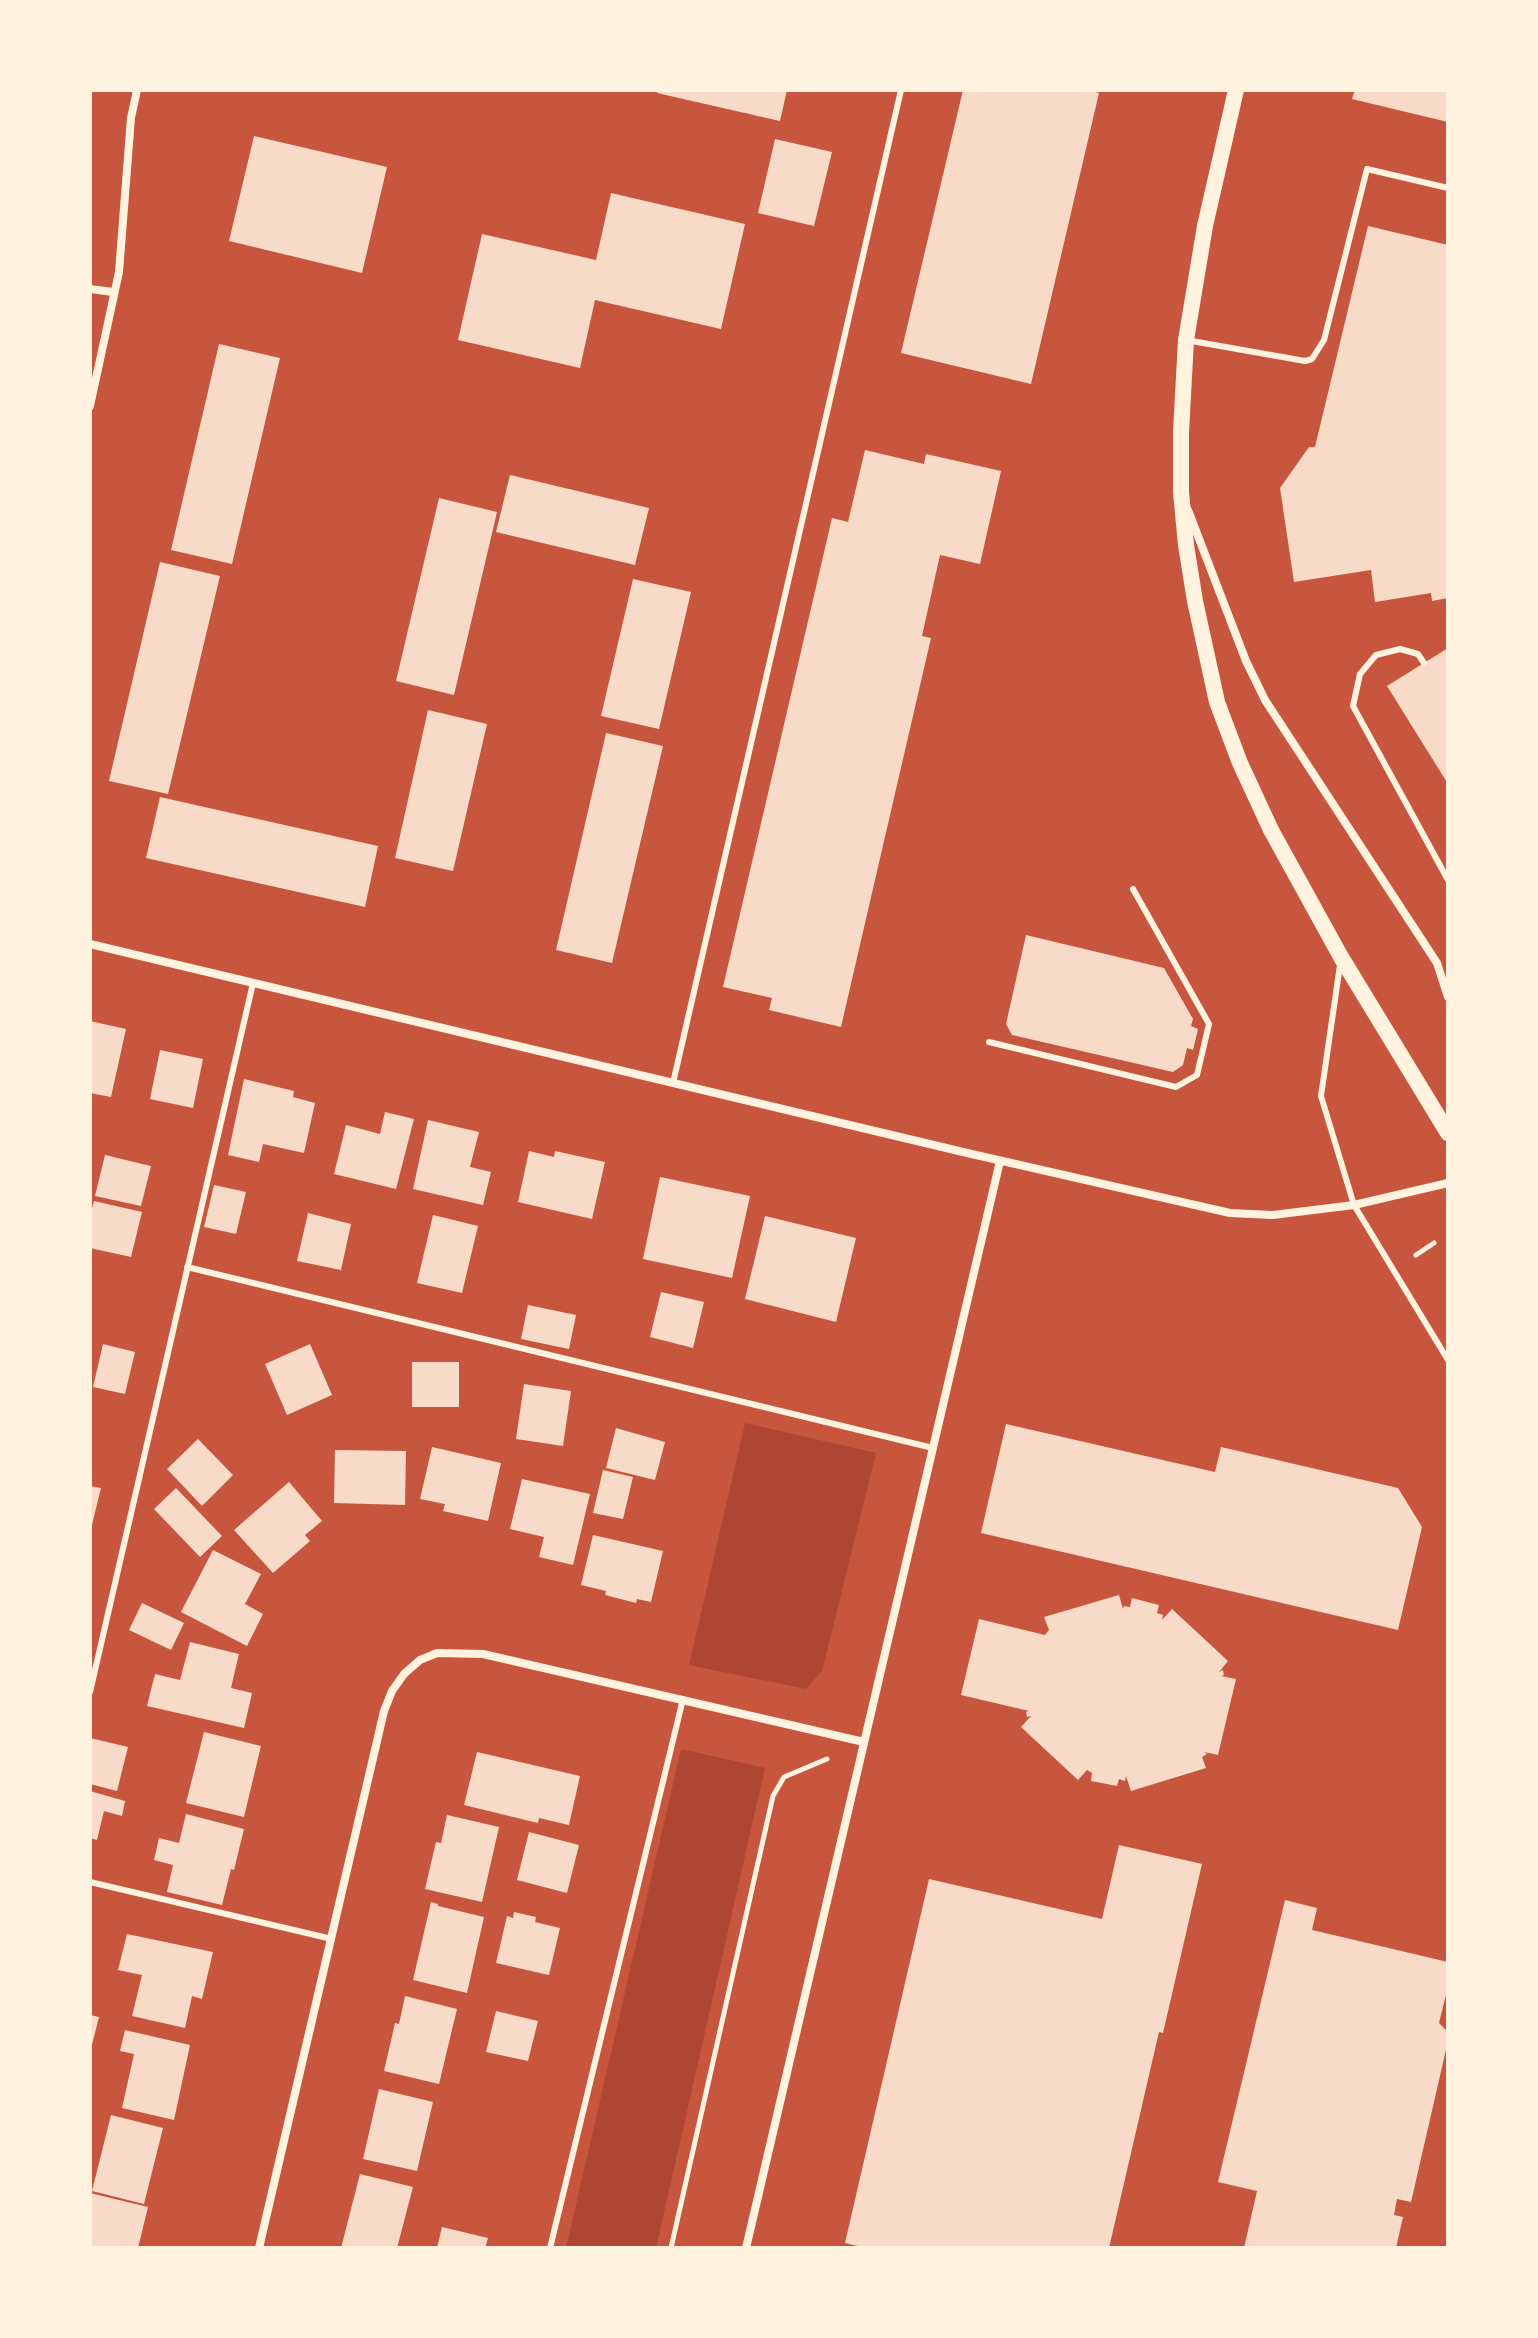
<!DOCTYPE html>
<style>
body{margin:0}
#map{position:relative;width:1538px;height:2338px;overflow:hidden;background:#c8553d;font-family:"IBM Plex Sans",sans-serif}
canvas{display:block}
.frame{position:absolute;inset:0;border:92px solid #fff3e0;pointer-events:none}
</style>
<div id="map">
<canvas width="1538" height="2338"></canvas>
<div class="frame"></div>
</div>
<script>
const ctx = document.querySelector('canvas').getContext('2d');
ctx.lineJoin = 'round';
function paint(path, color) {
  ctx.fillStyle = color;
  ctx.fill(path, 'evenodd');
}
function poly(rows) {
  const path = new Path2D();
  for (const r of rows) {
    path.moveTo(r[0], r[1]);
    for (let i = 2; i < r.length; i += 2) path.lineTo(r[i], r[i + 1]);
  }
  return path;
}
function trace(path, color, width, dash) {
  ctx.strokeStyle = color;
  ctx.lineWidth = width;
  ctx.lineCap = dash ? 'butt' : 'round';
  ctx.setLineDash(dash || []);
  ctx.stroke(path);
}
const green = poly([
 [745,1423,876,1453,822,1671,806,1689,689,1665],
 [681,1749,765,1768,656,2248,566,2248]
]);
const building = poly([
 [658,90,787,90,780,121,657,93],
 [963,90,1087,90,1099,93,1031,384,901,353],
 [1355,90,1448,90,1448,122,1352,99],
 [254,136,387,167,362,273,229,241],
 [775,139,832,152,814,226,758,213],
 [611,193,745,224,721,329,595,300,580,368,458,340,482,234,596,260],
 [1368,226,1448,245,1448,598,1432,601,1431,593,1375,602,1371,570,1294,582,1280,488,1309,447,1315,447],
 [219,344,280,358,232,564,171,550],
 [865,450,924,464,926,454,1001,471,980,564,940,555,922,636,931,638,841,1027,769,1010,772,998,723,987,832,518,848,522],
 [510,475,649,508,635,565,496,532],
 [439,498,497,512,454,695,396,681],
 [160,562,220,576,168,794,109,781],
 [633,579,691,592,659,729,601,716],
 [1448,648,1448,784,1387,686],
 [428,710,487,724,453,871,395,858],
 [606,733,663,746,612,963,556,950],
 [160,797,378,846,365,907,146,858],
 [1026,935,1164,968,1193,1019,1191,1026,1198,1029,1193,1050,1187,1048,1183,1065,1173,1072,1012,1035,1006,1024],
 [90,1021,126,1029,111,1097,90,1093],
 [160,1050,203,1059,193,1108,150,1099],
 [244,1079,294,1091,293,1097,315,1103,304,1153,263,1144,259,1162,228,1155],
 [385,1112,414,1119,396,1189,334,1174,346,1125,380,1134],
 [428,1120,479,1132,470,1167,491,1172,483,1205,413,1189],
 [529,1151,554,1157,555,1151,605,1162,592,1219,518,1202],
 [105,1155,151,1166,141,1206,95,1196],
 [660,1177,750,1196,732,1278,643,1259],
 [214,1185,246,1192,236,1234,204,1227],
 [94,1201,142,1212,131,1257,90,1248,90,1216],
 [308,1213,351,1224,341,1270,297,1261],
 [433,1215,478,1226,462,1293,417,1283],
 [765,1216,856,1238,836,1322,745,1299],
 [661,1292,704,1302,693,1348,650,1337],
 [528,1305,576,1315,569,1349,521,1339],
 [103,1344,135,1352,125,1394,93,1387],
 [310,1344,332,1395,287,1415,265,1364],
 [412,1362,459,1362,459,1407,412,1407],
 [524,1384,571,1391,563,1446,516,1439],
 [1006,1424,1215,1472,1221,1447,1398,1488,1422,1527,1398,1630,981,1533],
 [616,1428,665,1442,655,1480,606,1468],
 [198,1439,233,1475,202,1506,167,1469],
 [432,1447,501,1463,488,1521,443,1511,445,1504,420,1499],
 [335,1450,406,1451,405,1505,334,1503],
 [603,1470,633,1477,623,1519,593,1513],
 [522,1479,590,1494,573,1565,539,1557,544,1537,510,1529],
 [289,1482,322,1521,305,1535,310,1541,273,1573,234,1530],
 [90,1486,101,1488,91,1529,90,1529],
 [176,1488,222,1536,200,1557,154,1509],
 [593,1535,663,1551,651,1602,637,1599,636,1603,605,1595,606,1591,581,1585],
 [213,1550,261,1574,245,1604,263,1614,247,1646,181,1612],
 [1119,1595,1123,1609,1124,1606,1130,1607,1132,1598,1159,1605,1157,1613,1163,1615,1162,1620,1172,1609,1228,1661,1219,1672,1223,1670,1224,1675,1221,1676,1236,1679,1218,1755,1204,1752,1207,1754,1202,1757,1206,1768,1131,1791,1126,1776,1125,1781,1119,1779,1117,1786,1091,1781,1092,1773,1087,1770,1078,1780,1021,1727,1031,1716,1027,1717,1026,1712,1029,1711,961,1695,979,1619,1045,1635,1049,1630,1044,1617],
 [142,1603,184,1623,171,1650,129,1630],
 [190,1642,239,1654,231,1688,252,1693,244,1728,147,1706,155,1674,180,1680],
 [204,1732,261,1746,244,1817,186,1803],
 [90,1738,128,1747,117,1791,90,1784],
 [477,1752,580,1776,569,1825,539,1818,538,1823,464,1805],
 [90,1791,125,1801,122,1816,104,1811,97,1840,90,1838],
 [186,1814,244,1829,234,1870,231,1869,222,1905,167,1892,173,1865,154,1860,159,1838,179,1843],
 [447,1815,499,1827,482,1902,425,1889,436,1842,441,1843],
 [529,1832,579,1845,567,1893,517,1880],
 [1119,1845,1202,1864,1163,2033,1159,2032,1109,2248,866,2248,845,2243,929,1879,1102,1919],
 [1285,1900,1317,1908,1312,1930,1448,1962,1448,1987,1439,2023,1448,2032,1448,2041,1411,2202,1397,2199,1394,2215,1403,2217,1396,2248,1244,2248,1257,2191,1218,2182],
 [431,1902,438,1904,438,1906,484,1917,467,1993,413,1980],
 [514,1912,536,1917,535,1922,560,1928,549,1975,496,1963,507,1916,513,1918],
 [127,1934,213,1952,202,1999,192,1996,185,2028,132,2016,142,1975,118,1970],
 [405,1996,457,2009,439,2084,384,2071,395,2023,399,2024],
 [496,2011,538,2021,528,2061,486,2052],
 [90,2015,99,2017,91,2049,90,2049],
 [125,2030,190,2045,174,2120,122,2108,134,2054,120,2051],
 [379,2089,433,2102,417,2171,363,2159],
 [111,2115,163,2128,144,2204,92,2191],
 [360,2174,413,2187,397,2248,341,2248],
 [90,2193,148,2207,138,2248,90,2248],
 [442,2227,488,2238,485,2248,437,2248]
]);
const path = poly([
 [1416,1255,1434,1243],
 [671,2248,773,1796,784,1777,827,1759]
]);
const service = poly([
 [1186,340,1305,361,1312,359,1324,340,1367,169,1448,188],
 [1424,663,1418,654,1400,649,1376,655,1360,674,1353,706,1448,880],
 [1340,965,1321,1096,1354,1205,1448,1360],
 [989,1042,1176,1087,1197,1075,1209,1024,1133,889],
 [673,1083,901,90],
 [187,1267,933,1448],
 [90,1692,253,983],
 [90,1882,332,1939],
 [550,2248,683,1699]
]);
const minor = poly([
 [90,289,113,292],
 [90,406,119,272,131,118,137,90],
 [1188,510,1246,661,1265,700,1437,963,1448,997],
 [90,944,963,1152,1230,1213,1273,1215,1354,1205,1448,1183],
 [259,2248,384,1711,392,1691,404,1674,420,1660,437,1653,483,1654,864,1742],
 [746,2248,1000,1161]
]);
const secondary = poly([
 [1236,90,1205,226,1186,340,1181,432,1181,492,1186,545,1195,601,1217,702,1240,763,1271,830,1341,957,1448,1133]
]);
paint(green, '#ae4732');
paint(building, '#f7dbc8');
trace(path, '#fff3e0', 5);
trace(service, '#fff3e0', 6);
trace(minor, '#fff3e0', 8);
trace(secondary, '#fff3e0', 16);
</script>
